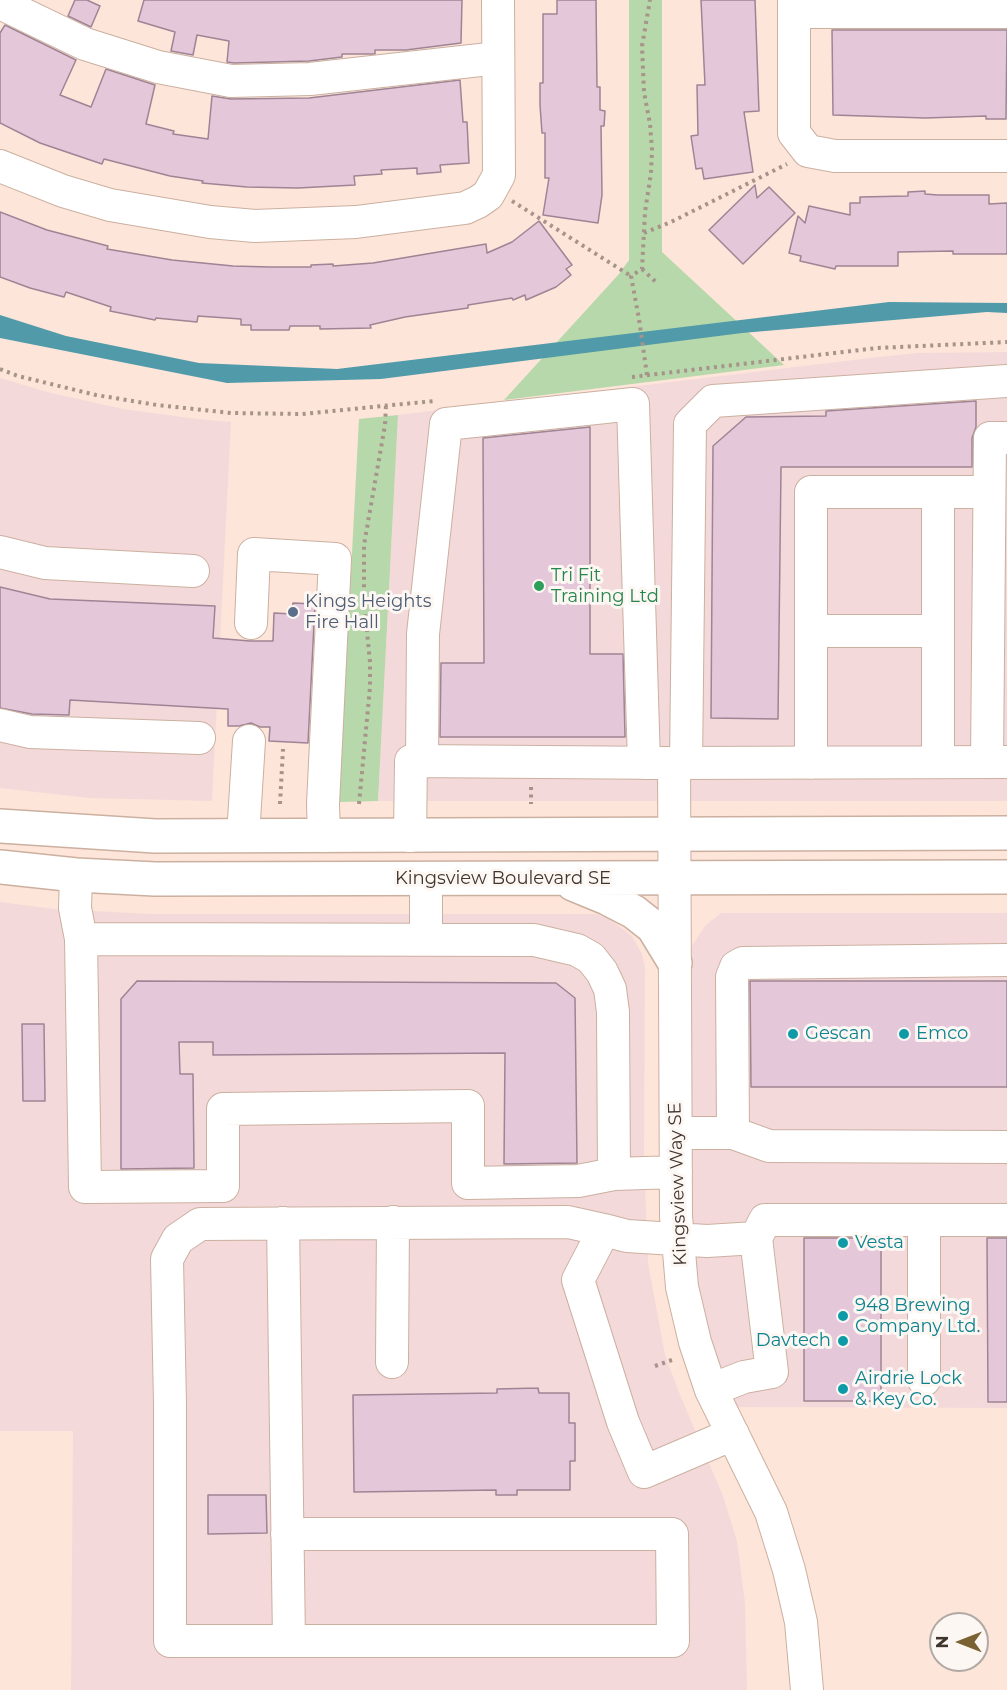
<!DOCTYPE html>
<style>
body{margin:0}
#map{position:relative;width:1007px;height:1690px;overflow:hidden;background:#fde5d9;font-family:Montserrat,sans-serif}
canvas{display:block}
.north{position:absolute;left:929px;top:1612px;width:60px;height:60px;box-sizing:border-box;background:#fdf7f3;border:2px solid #b1a9a4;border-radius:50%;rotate:270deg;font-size:16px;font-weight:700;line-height:24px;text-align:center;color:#40342e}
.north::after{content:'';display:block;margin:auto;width:21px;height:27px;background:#7a6232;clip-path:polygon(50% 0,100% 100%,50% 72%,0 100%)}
</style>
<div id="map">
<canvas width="1007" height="1690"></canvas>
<div class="north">N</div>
</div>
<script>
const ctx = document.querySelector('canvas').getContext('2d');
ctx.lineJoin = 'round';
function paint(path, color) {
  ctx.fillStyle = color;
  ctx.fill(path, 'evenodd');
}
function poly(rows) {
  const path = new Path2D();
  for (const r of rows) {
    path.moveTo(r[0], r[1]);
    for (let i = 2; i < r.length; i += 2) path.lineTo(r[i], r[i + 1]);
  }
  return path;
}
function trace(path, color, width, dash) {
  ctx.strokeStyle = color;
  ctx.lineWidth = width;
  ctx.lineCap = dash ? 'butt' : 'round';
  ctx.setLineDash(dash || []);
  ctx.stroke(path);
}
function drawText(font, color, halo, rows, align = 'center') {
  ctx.font = font + ' Montserrat,sans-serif';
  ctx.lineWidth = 6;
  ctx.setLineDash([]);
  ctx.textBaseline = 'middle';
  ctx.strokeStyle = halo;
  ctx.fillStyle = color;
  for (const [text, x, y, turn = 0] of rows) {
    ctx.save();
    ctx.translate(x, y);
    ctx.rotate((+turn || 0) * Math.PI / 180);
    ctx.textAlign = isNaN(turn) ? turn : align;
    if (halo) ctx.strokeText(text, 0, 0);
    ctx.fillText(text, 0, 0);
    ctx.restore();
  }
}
const commercial = poly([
 [1007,352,1007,801,378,801,398,415,870,358,918,353],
 [0,378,51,393,123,409,197,419,231,422,212,801,89,798,0,788],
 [0,902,54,909,151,914,595,914,608,918,632,936,642,954,645,967,644,1156,648,1263,665,1355,678,1390,723,1496,737,1541,745,1603,747,1690,71,1690,73,1431,0,1431],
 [721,913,1007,913,1007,1408,733,1407,718,1366,704,1316,695,1268,692,1210,692,946,705,926]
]);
const green = poly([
 [629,0,662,0,662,252,784,365,504,400,619,274,629,260],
 [398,415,378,801,339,802,359,419]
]);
const water = poly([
 [889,302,1007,303,1007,313,987,312,742,333,381,379,227,383,0,338,0,315,66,336,199,363,337,369]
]);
const building = poly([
 [75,0,87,0,100,6,91,27,68,16,75,0],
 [144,0,462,0,461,43,406,50,375,50,375,54,342,54,342,57,309,61,234,63,227,62,229,41,197,35,193,55,171,51,175,32,138,21,144,0],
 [557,0,596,0,597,87,600,87,600,110,605,111,604,126,601,126,602,195,598,223,543,215,549,178,545,178,545,133,542,133,540,105,540,83,543,83,543,14,557,14,557,0],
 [701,0,755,0,759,111,744,112,753,172,704,179,702,168,696,169,691,136,698,135,697,85,705,85,701,0],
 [5,25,76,60,60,95,91,107,106,69,155,85,146,124,174,131,173,134,208,139,212,96,231,99,309,98,460,80,463,122,467,122,469,163,440,165,441,172,417,174,417,168,381,170,382,174,354,176,355,185,298,188,247,187,202,183,203,181,170,176,104,159,102,164,40,143,0,123,0,33,5,25],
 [832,30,1007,30,1006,119,986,119,986,116,925,118,833,115,832,30],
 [755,185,757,198,769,187,795,213,743,264,709,230,755,185],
 [925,191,925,194,938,195,989,195,989,204,1007,203,1007,254,953,254,953,251,898,252,898,266,836,266,835,269,800,261,801,256,789,253,798,216,805,223,809,206,850,215,850,203,860,203,860,197,908,196,908,192,925,191],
 [0,212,47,230,108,246,107,249,172,260,233,266,270,267,311,267,311,265,333,264,333,266,373,263,486,244,487,253,512,242,539,221,572,265,566,269,571,275,556,287,526,300,525,295,513,300,512,298,468,305,468,308,405,317,370,325,371,328,320,329,320,326,290,326,289,330,251,330,251,325,241,325,241,319,198,316,197,322,156,318,155,320,110,311,111,307,66,292,64,297,30,288,0,277,0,212],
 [976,401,976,427,972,438,972,467,781,467,778,719,711,718,713,446,746,417,826,416,826,411,976,401],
 [590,427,590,654,623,654,625,737,440,737,441,663,484,663,483,438,590,427],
 [0,587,50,599,215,606,213,638,250,641,273,641,274,613,292,614,293,603,315,604,308,743,269,741,270,727,260,727,251,723,239,726,228,726,228,709,70,700,69,715,32,714,0,708,0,587],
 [137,981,556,983,575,998,577,1163,504,1164,505,1053,213,1055,213,1042,179,1042,180,1074,193,1074,194,1168,121,1169,121,999,137,981],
 [750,981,1007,981,1007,1087,751,1087,750,981],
 [22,1024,44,1024,45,1101,23,1101,22,1024],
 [804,1238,881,1238,881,1401,804,1401,804,1238],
 [987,1238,1007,1238,1007,1402,988,1402,987,1238],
 [538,1388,539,1393,569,1393,569,1423,575,1423,575,1461,570,1461,570,1490,517,1490,517,1495,496,1495,496,1490,354,1492,353,1395,497,1393,497,1389,538,1388],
 [208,1495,266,1495,267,1533,208,1534,208,1495]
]);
const path = poly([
 [512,201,631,276],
 [644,233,671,222,787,164],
 [642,269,657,283],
 [0,369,18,376,96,395,157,405,231,413,302,414,434,401],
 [647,375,639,319,631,276,642,269,645,212,651,173,652,150,650,124,644,92,642,46,650,0],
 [632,377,877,348,1007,342],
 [531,787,531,804],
 [280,804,283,749],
 [359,804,370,687,370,662,364,602,364,545,385,425,386,405],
 [655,1366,672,1360]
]);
const minor = poly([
 [794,0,794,133,808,151,835,156,1007,156],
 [0,3,85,44,158,67,231,81,310,79,498,58],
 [794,12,1007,12],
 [0,166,63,191,110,205,210,222,255,226,356,222,465,208,478,202,488,195,499,175,498,0],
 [938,492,938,762],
 [0,552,45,563,193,571],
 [251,623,254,554,335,559,323,804,324,836],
 [811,631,938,631],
 [0,725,30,732,199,738],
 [422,761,423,634,446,424,633,404,644,763],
 [987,762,990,438,1007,438],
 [674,763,1006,762],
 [686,763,690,424,713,401,1007,381],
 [811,763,811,492,989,492],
 [243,836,249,741],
 [410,836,411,761,674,763,676,1216,682,1287,695,1342,711,1390,771,1512,789,1570,801,1622,807,1690],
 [76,875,75,908,81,939,85,1187,223,1186,223,1109,468,1106,468,1183,578,1181,614,1174],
 [426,879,426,940],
 [81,939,534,940,577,950,591,958,602,972,610,989,613,1012,614,1174,676,1172],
 [676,1133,733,1133,769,1146,1007,1147],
 [733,1133,732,977,736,967,743,963,1007,960],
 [924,1220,1007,1220],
 [283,1223,289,1641],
 [756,1238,765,1220,924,1220,924,1380],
 [392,1362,393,1222],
 [711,1390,744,1377,772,1372,756,1238,707,1241,627,1236,604,1230,578,1280,623,1422,644,1472,733,1434],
 [287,1534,672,1534,673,1641,170,1641,170,1404,167,1259,178,1239,200,1224,568,1222,604,1230]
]);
const major = poly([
 [0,826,155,836,1007,833],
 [0,867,76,875,155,879,1007,877],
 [573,884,607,898,634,912,653,927,675,963]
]);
const markers = [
 [539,586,6,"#2e9e5b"],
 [293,612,6,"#5c6f8a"],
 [793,1034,6,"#0f9aa8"],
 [904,1034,6,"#0f9aa8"],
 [843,1243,6,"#0f9aa8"],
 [843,1316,6,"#0f9aa8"],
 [843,1341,6,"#0f9aa8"],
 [843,1389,6,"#0f9aa8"]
];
const leisureNames = [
 ["Tri Fit",551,576],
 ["Training Ltd",551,597]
];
const serviceNames = [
 ["Kings Heights",305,602],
 ["Fire Hall",305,623]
];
const streetNames = [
 ["Kingsview Boulevard SE",503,879],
 ["Kingsview Way SE",678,1184,-92]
];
const cultureNames = [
 ["Gescan",805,1034],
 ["Emco",916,1034],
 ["Vesta",855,1243],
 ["948 Brewing",855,1306],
 ["Company Ltd.",855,1327],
 ["Davtech",831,1341,"right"],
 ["Airdrie Lock",855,1379],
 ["& Key Co.",855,1400]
];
paint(commercial, '#f4d9da');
paint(green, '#b6d8aa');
paint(water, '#509aa9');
paint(building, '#e4c8da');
trace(building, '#9e8494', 1.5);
trace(minor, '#cbb0a0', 34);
trace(major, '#cbb0a0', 36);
trace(path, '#a6938a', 4, [3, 4.5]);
trace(minor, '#fff', 32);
trace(major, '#fff', 33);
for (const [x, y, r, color] of markers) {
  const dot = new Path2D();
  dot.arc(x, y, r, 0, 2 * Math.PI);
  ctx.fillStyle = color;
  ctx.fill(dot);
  trace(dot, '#fdf7f3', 2);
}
drawText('18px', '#27864d', '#fdf7f3', leisureNames, 'left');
drawText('18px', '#4e5e75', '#fdf7f3', serviceNames, 'left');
drawText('18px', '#40342e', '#fdf7f3', streetNames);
drawText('18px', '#0d838f', '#fdf7f3', cultureNames, 'left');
</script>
